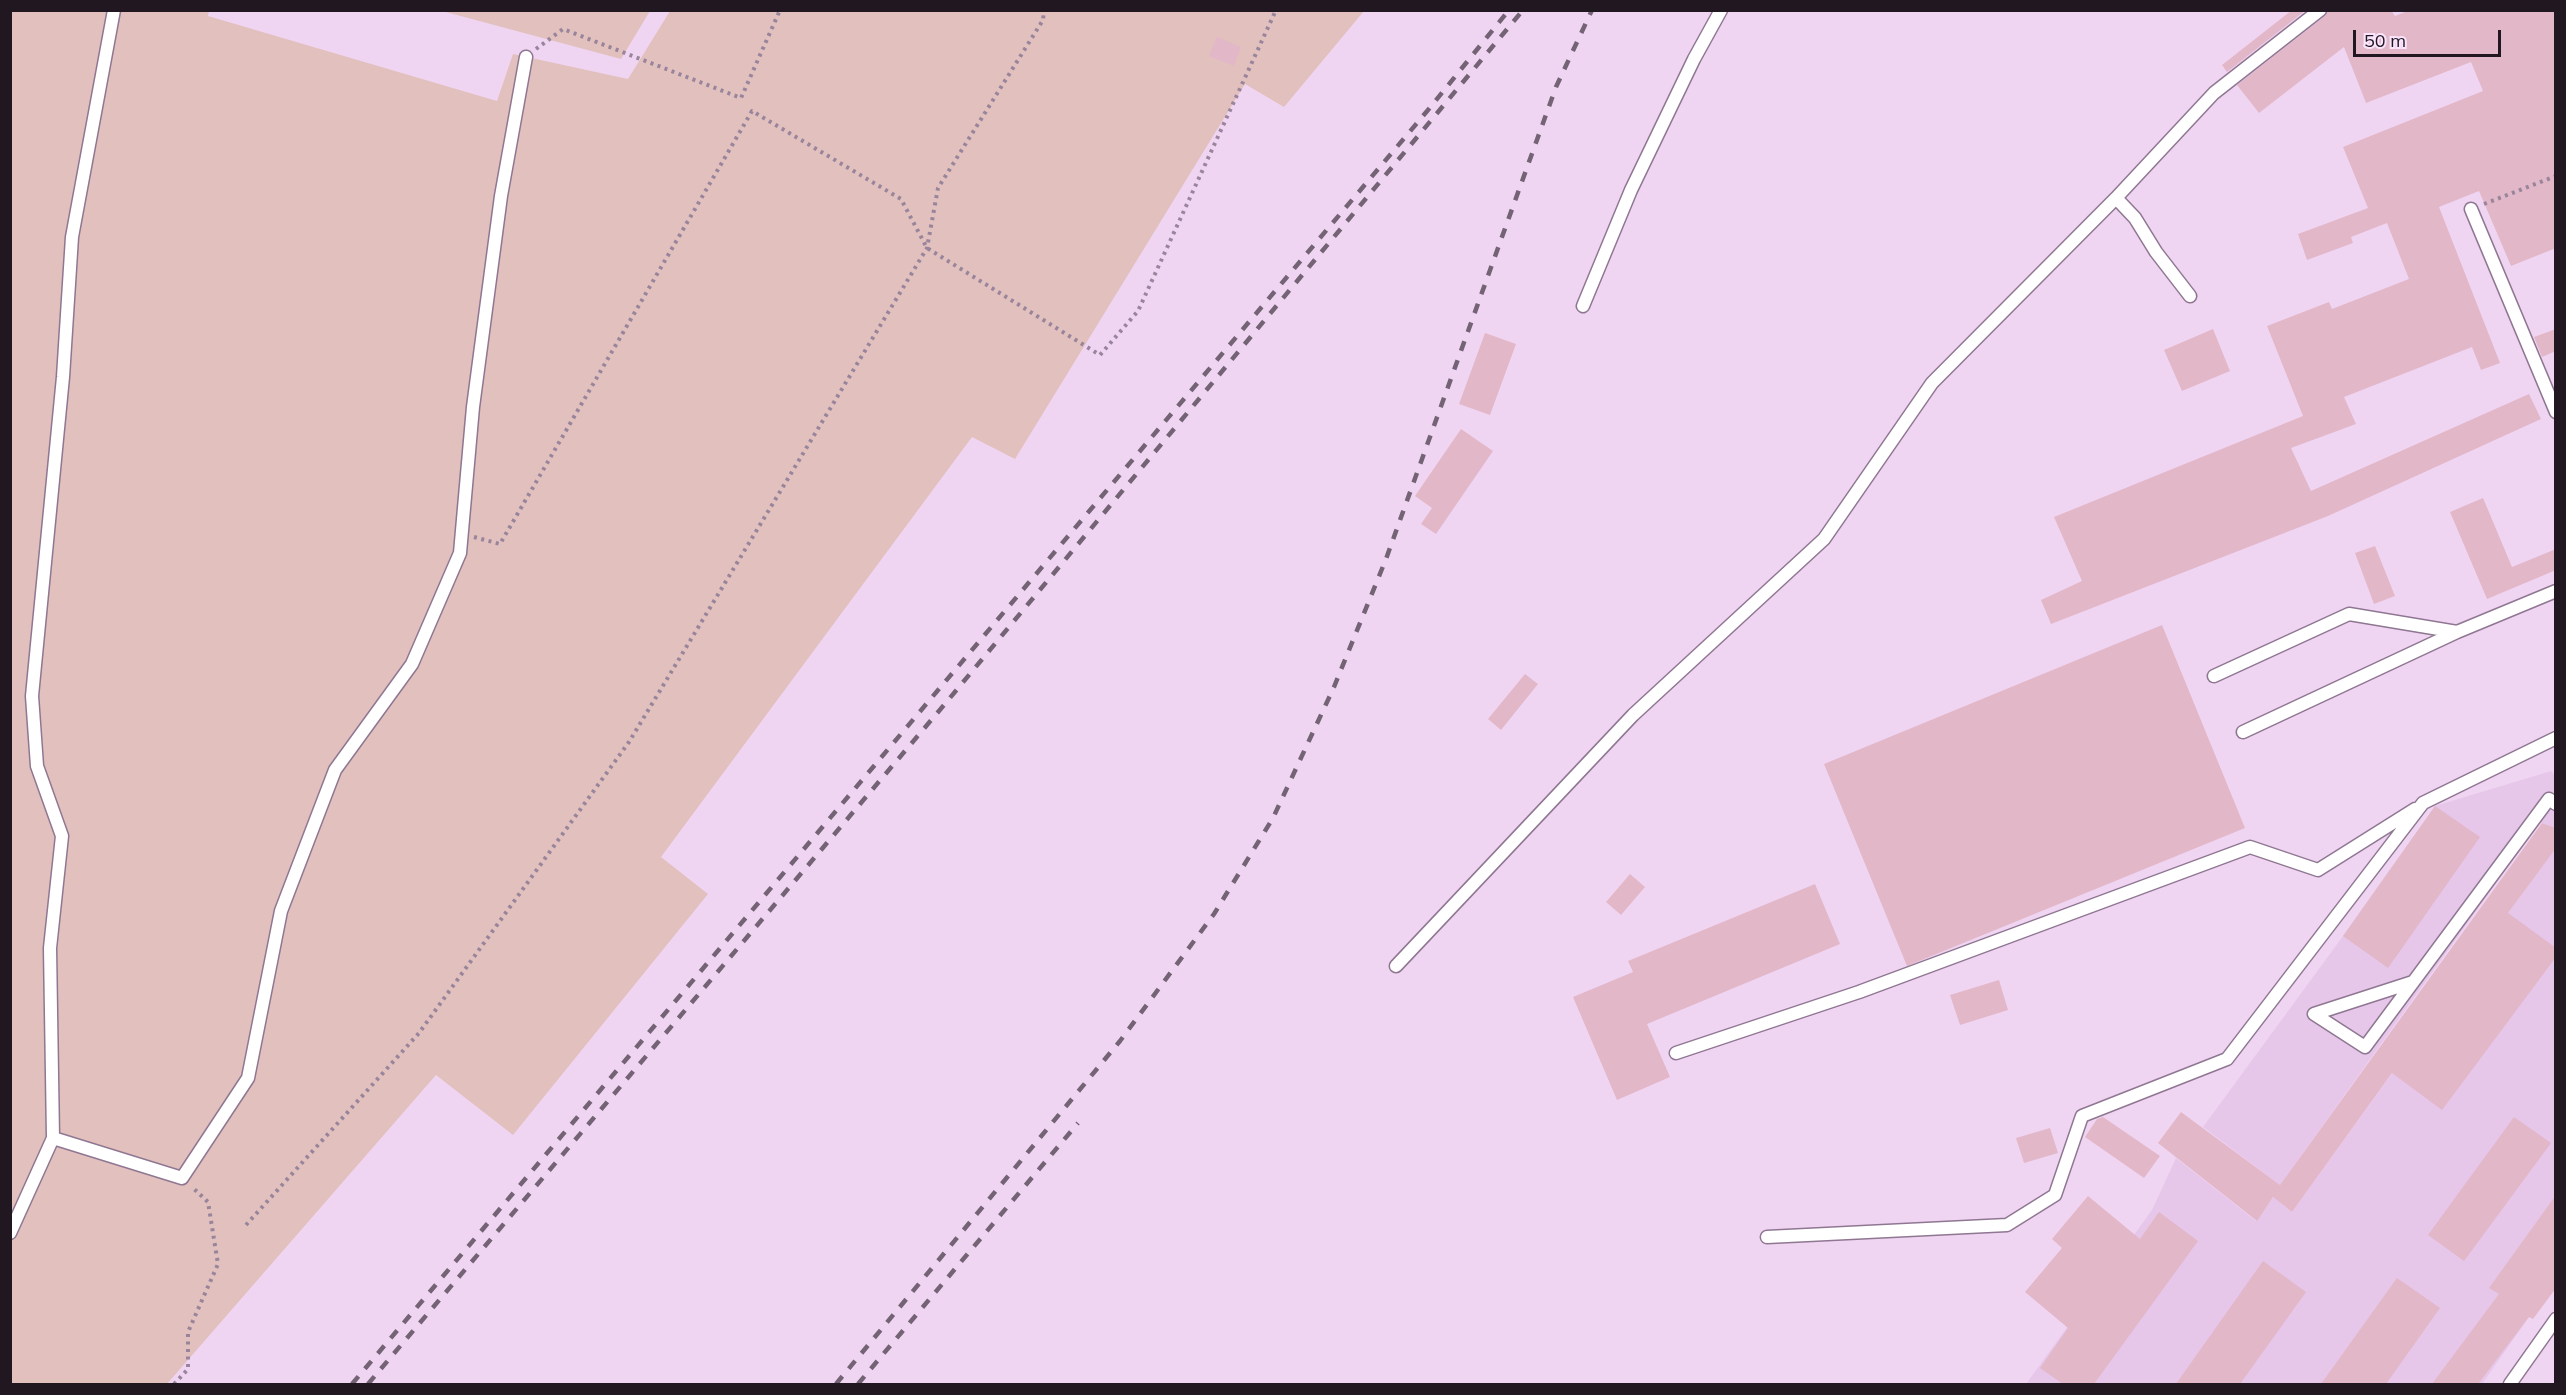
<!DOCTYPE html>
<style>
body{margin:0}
#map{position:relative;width:2566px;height:1395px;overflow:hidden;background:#f0d5f3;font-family:Mulish,sans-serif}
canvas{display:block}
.frame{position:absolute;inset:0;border:12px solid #201721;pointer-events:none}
.scale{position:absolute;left:2353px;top:30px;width:148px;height:27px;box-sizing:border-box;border:3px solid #201721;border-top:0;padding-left:8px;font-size:18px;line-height:21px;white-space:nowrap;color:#201721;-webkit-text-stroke:4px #fae5fc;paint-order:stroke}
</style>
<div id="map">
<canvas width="2566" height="1395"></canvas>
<div class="frame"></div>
<div class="scale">50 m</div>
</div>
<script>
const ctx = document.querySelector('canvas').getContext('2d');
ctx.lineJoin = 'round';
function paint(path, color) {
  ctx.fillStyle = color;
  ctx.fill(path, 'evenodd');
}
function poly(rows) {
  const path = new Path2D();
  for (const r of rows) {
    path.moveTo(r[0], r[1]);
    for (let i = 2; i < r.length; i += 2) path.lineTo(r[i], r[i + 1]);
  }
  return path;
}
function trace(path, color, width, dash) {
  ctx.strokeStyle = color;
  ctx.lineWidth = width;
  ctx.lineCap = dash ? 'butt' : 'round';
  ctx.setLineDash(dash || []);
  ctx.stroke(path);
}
const built = poly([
 [2551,771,2555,775,2555,828,2540,822,2280,1185,2203,1127,2343,936,2435,806],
 [2555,848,2555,1280,2482,1384,2026,1384,2152,1210,2176,1158,2256,1221,2273,1197,2292,1212]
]);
const green = poly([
 [10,11,209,11,208,16,497,101,513,54,628,79,670,11,1364,11,1284,107,1245,84,1015,459,972,437,661,857,708,894,513,1135,436,1075,167,1384,11,1384],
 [442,11,650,11,621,59]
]);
const building = poly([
 [2292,10,2306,10,2227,72,2222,65],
 [2328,10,2391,10,2395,16,2410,10,2556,10,2556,248,2511,266,2479,191,2439,207,2500,363,2481,370,2472,347,2344,397,2356,424,2291,448,2311,491,2529,394,2541,419,2328,516,2051,624,2041,600,2082,581,2054,517,2303,416,2267,326,2329,302,2332,309,2409,279,2387,223,2351,237,2353,243,2307,260,2298,234,2368,208,2343,147,2483,91,2471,62,2366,103,2344,47,2259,113,2237,85,2325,16],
 [1217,37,1241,47,1234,66,1209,56],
 [2213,329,2230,371,2182,391,2164,350],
 [2556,329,2556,351,2542,357,2534,337],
 [1485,333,1516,344,1490,415,1459,404],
 [1461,429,1493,451,1436,534,1421,524,1432,508,1415,496],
 [2483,498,2512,567,2556,549,2556,570,2487,599,2450,512],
 [2375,546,2395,596,2374,604,2355,553],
 [2162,625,2245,828,1907,966,1824,764],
 [1525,674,1538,684,1501,730,1488,719],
 [2435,806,2480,837,2388,968,2343,936],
 [2542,823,2556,828,2556,848,2508,913,2556,948,2556,957,2442,1110,2392,1073,2292,1212,2273,1197,2257,1221,2158,1143,2181,1112,2280,1185],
 [1630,874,1645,887,1621,915,1606,902],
 [1815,884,1840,944,1647,1024,1670,1077,1617,1100,1573,997,1633,972,1628,961],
 [1999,980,2008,1010,1960,1025,1950,995],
 [2103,1117,2160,1156,2144,1178,2085,1137,2097,1119],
 [2514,1117,2551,1143,2464,1261,2428,1235],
 [2050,1128,2058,1153,2024,1163,2016,1138],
 [2556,1195,2556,1288,2533,1319,2529,1317,2478,1384,2432,1384,2499,1294,2489,1288],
 [2088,1196,2140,1239,2159,1212,2198,1241,2094,1384,2063,1384,2040,1368,2068,1328,2025,1292,2062,1248,2052,1239],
 [2263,1261,2306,1292,2240,1384,2176,1384],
 [2397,1278,2440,1308,2386,1384,2321,1384]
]);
const path = poly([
 [536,49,563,29,741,98,780,10],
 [2484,204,2556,176],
 [474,537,500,544,752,111,901,199,927,248,1100,355,1138,311,1276,10],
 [246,1225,419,1033,629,742,927,248,938,188,1043,20,1044,10],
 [174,1384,188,1369,188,1332,218,1264,208,1202,192,1187]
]);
const lane = poly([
 [2116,198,2214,93,2320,10],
 [2471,209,2556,412],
 [1583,306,1631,190,1694,59,1721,10],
 [2214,676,2349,614,2457,632],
 [2243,732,2457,632,2556,591],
 [1396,966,1633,715,1824,539,1932,383,2116,198,2135,218,2156,252,2190,296],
 [2413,982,2314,1014,2365,1047,2549,799,2556,804],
 [1676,1053,1859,992,2250,847,2318,870,2415,809],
 [53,1138,182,1178,248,1078,281,911,335,770,412,664,460,553,473,407,501,196,526,57],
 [10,1233,53,1138,50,948,62,836,37,766,32,696,63,377,72,237,114,10],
 [1767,1237,2007,1225,2055,1195,2082,1116,2227,1059,2423,803,2556,738],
 [2510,1384,2556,1319]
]);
const rail = poly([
 [352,1384,1428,110,1509,10],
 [368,1384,944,705,1523,10],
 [836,1384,1120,1041,1214,914,1273,818,1334,687,1386,559,1556,87,1592,10],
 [858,1384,1078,1123]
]);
paint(built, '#e6c7ea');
paint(green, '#e1c0bd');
paint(building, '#e2b7c8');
trace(lane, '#8f7792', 15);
trace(path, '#99859b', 4, [3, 4.5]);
trace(lane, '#fff', 12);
trace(rail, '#736375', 4.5, [10, 10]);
</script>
